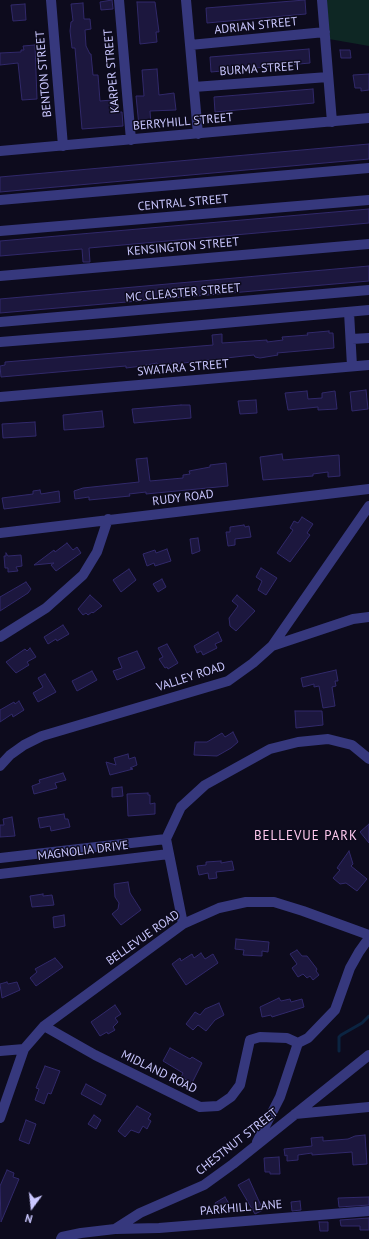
<!DOCTYPE html>
<style>
body{margin:0}
#map{position:relative;width:369px;height:1239px;overflow:hidden;background:#0d0b1d;font-family:"PT Sans",sans-serif}
canvas{display:block}
.north{position:absolute;left:12px;top:1187px;width:40px;height:40px;-webkit-text-stroke:3px #0d0b1d;paint-order:stroke;rotate:195deg;font-size:11px;font-weight:700;line-height:16px;text-align:center;color:#cac7ff}
.north::after{content:'';display:block;margin:auto;width:14px;height:18px;background:#cac7ff;clip-path:polygon(50% 0,100% 100%,50% 72%,0 100%)}
</style>
<div id="map">
<canvas width="369" height="1239"></canvas>
<div class="north">N</div>
</div>
<script>
const ctx = document.querySelector('canvas').getContext('2d');
ctx.lineJoin = 'round';
function paint(path, color) {
  ctx.fillStyle = color;
  ctx.fill(path, 'evenodd');
}
function poly(rows) {
  const path = new Path2D();
  for (const r of rows) {
    path.moveTo(r[0], r[1]);
    for (let i = 2; i < r.length; i += 2) path.lineTo(r[i], r[i + 1]);
  }
  return path;
}
function trace(path, color, width, dash) {
  ctx.strokeStyle = color;
  ctx.lineWidth = width;
  ctx.lineCap = dash ? 'butt' : 'round';
  ctx.setLineDash(dash || []);
  ctx.stroke(path);
}
function drawText(font, color, halo, rows, align = 'center') {
  ctx.font = font + ' "PT Sans",sans-serif';
  ctx.lineWidth = 3;
  ctx.setLineDash([]);
  ctx.textBaseline = 'middle';
  ctx.strokeStyle = halo;
  ctx.fillStyle = color;
  for (const [text, x, y, turn = 0] of rows) {
    ctx.save();
    ctx.translate(x, y);
    ctx.rotate((+turn || 0) * Math.PI / 180);
    ctx.textAlign = isNaN(turn) ? turn : align;
    if (halo) ctx.strokeText(text, 0, 0);
    ctx.fillText(text, 0, 0);
    ctx.restore();
  }
}
const green = poly([
 [325,0,369,0,369,46,329,39]
]);
const stream = poly([
 [339,1051,339,1037,341,1035,362,1023,369,1016]
]);
const building = poly([
 [112,0,113,9,101,10,100,2,112,0],
 [305,0,306,14,207,23,206,8,305,0],
 [137,2,155,2,159,32,156,32,157,42,140,44,137,2],
 [83,3,84,19,90,19,91,29,85,30,86,46,90,54,91,54,93,75,98,75,100,101,112,100,112,106,115,106,116,112,122,112,123,126,82,129,75,48,72,48,70,31,71,22,73,21,71,4,83,3],
 [25,4,26,20,13,21,11,5,25,4],
 [35,45,37,99,22,100,18,63,0,65,0,53,21,52,21,50,24,50,23,46,35,45],
 [309,49,310,63,211,72,210,57,309,49],
 [340,50,350,50,351,58,341,58,340,50],
 [157,69,159,95,174,93,176,110,150,111,151,125,139,126,136,96,144,96,142,70,157,69],
 [369,74,369,90,361,91,361,88,355,88,353,75,369,74],
 [313,89,314,103,215,112,214,97,313,89],
 [369,144,369,159,0,192,0,177,369,144],
 [369,209,369,223,89,248,90,262,83,262,82,249,0,256,0,241,369,209],
 [369,266,369,281,0,313,0,299,369,266],
 [329,331,329,333,333,333,334,348,277,353,278,355,260,358,255,357,254,355,244,356,183,363,157,365,157,363,142,366,126,368,126,366,1,377,0,366,5,365,5,362,213,345,212,335,222,334,222,343,267,340,267,342,283,340,282,337,308,335,307,333,329,331],
 [366,390,368,409,352,411,350,392,366,390],
 [307,391,308,399,322,398,322,393,335,391,337,409,318,410,318,407,288,410,285,393,307,391],
 [256,400,257,413,240,414,238,401,256,400],
 [181,405,190,405,191,418,134,423,132,409,181,405],
 [102,411,104,427,64,430,63,415,102,411],
 [35,422,36,436,3,438,2,424,35,422],
 [282,454,283,460,339,455,340,476,328,477,328,472,313,474,313,476,263,480,260,457,282,454],
 [147,458,150,481,183,478,183,475,190,474,189,471,210,467,210,465,226,463,228,486,146,494,146,492,129,494,130,496,89,500,89,497,75,499,74,491,83,488,139,482,136,459,147,458],
 [40,490,41,494,59,491,60,502,4,509,2,498,33,494,33,491,40,490],
 [302,517,313,524,307,533,310,535,290,562,277,553,293,530,290,528,294,521,298,523,302,517],
 [244,525,245,527,249,526,251,537,235,539,235,545,228,546,226,532,230,532,230,527,244,525],
 [198,538,200,551,192,554,190,539,198,538],
 [67,543,73,550,77,547,81,553,56,571,51,565,54,563,34,565,54,550,55,552,67,543],
 [167,549,171,561,155,566,154,563,147,566,143,554,155,550,156,553,167,549],
 [6,553,8,556,21,555,22,566,16,567,18,571,8,572,8,568,5,568,4,556,6,556,6,553],
 [261,568,277,578,266,595,258,590,262,581,256,577,261,568],
 [129,569,136,580,121,592,113,580,129,569],
 [162,579,166,587,158,592,153,584,162,579],
 [26,582,31,589,28,593,0,611,0,597,26,582],
 [90,595,102,606,93,613,92,612,88,615,86,613,83,615,78,609,90,595],
 [237,595,255,611,236,631,230,626,229,618,238,606,232,601,237,595],
 [63,625,69,634,57,641,56,639,48,644,44,637,63,625],
 [218,632,222,641,215,644,217,648,203,655,201,651,197,653,194,646,218,632],
 [167,644,178,663,168,669,167,667,165,668,159,659,163,657,158,648,167,644],
 [30,648,36,657,27,662,29,665,16,673,6,662,25,649,27,651,30,648],
 [137,651,145,668,117,680,113,671,122,668,118,658,137,651],
 [336,670,338,681,335,681,336,686,332,687,335,706,323,708,319,686,314,687,314,684,303,687,301,678,336,670],
 [92,671,97,680,77,691,72,681,92,671],
 [45,674,56,692,38,702,33,693,43,687,38,678,45,674],
 [19,701,24,710,13,717,12,714,0,722,0,710,14,702,15,704,19,701],
 [295,711,322,711,323,725,296,728,295,711],
 [233,732,238,742,231,748,217,756,194,755,195,742,207,742,222,733,225,737,233,732],
 [128,754,129,759,135,757,137,765,130,768,133,769,110,775,106,762,116,765,114,758,128,754],
 [63,773,66,780,55,783,57,788,34,794,32,786,40,783,39,780,63,773],
 [122,787,123,796,112,797,112,788,122,787],
 [148,793,148,795,150,795,150,804,155,803,155,814,128,816,127,794,148,793],
 [64,814,65,819,68,819,70,827,51,831,50,826,40,828,38,818,64,814],
 [12,817,15,836,0,837,0,825,4,825,3,819,12,817],
 [369,824,369,843,360,832,369,824],
 [349,851,353,864,351,866,367,879,357,891,346,883,340,884,333,878,340,870,337,868,349,851],
 [221,861,221,863,232,861,234,870,216,872,217,878,209,879,208,873,199,875,197,866,206,865,206,862,221,861],
 [128,882,130,893,141,910,121,925,112,914,118,909,119,903,115,897,114,884,128,882],
 [43,894,43,896,52,895,54,905,32,907,30,896,43,894],
 [64,915,65,926,54,928,53,917,64,915],
 [236,939,269,942,268,952,262,951,262,956,243,955,244,950,235,949,236,939],
 [297,950,302,956,307,956,317,969,316,971,319,975,313,980,310,976,307,978,303,974,298,977,292,968,297,964,290,954,297,950],
 [201,953,205,959,213,954,218,963,186,985,172,964,180,958,181,961,192,954,194,958,201,953],
 [55,958,63,967,36,986,30,978,37,972,35,969,55,958],
 [7,982,8,984,17,982,20,990,2,998,0,984,7,982],
 [279,998,281,1001,290,999,291,1002,302,999,304,1007,272,1017,271,1015,262,1017,260,1007,279,998],
 [219,1003,224,1015,215,1020,206,1031,198,1025,193,1030,186,1024,195,1012,200,1015,205,1009,219,1003],
 [115,1005,121,1014,115,1018,118,1022,113,1027,115,1030,108,1034,107,1032,100,1036,91,1022,115,1005],
 [170,1048,190,1059,192,1057,202,1063,192,1083,181,1077,183,1073,163,1061,170,1048],
 [45,1066,60,1071,51,1094,48,1093,44,1104,35,1100,39,1089,36,1088,45,1066],
 [86,1084,106,1095,101,1105,81,1094,86,1084],
 [137,1106,151,1114,148,1119,151,1121,147,1129,143,1126,139,1133,131,1130,125,1137,118,1131,137,1106],
 [94,1115,101,1120,96,1129,88,1124,94,1115],
 [26,1120,36,1124,29,1144,19,1140,26,1120],
 [365,1135,367,1164,353,1165,352,1152,312,1155,312,1153,298,1155,298,1160,287,1161,287,1155,285,1156,284,1149,312,1146,311,1138,323,1137,323,1141,348,1139,355,1136,365,1135],
 [279,1157,280,1174,270,1174,270,1172,265,1172,264,1158,279,1157],
 [7,1170,14,1173,13,1177,19,1179,1,1222,0,1186,7,1170],
 [249,1179,263,1210,255,1214,238,1185,249,1179],
 [225,1197,231,1207,221,1213,215,1203,225,1197],
 [369,1197,369,1205,339,1207,338,1198,369,1197],
 [300,1201,301,1210,292,1211,291,1202,300,1201],
 [369,1218,369,1230,360,1230,360,1226,341,1226,340,1220,369,1218],
 [319,1222,328,1222,328,1231,320,1231,319,1222]
]);
const minor = poly([
 [51,0,63,146],
 [119,0,131,140],
 [186,0,198,134],
 [322,0,332,122],
 [190,45,325,32],
 [194,87,328,77],
 [0,151,369,118],
 [0,200,369,168],
 [0,231,369,200],
 [0,276,369,244],
 [349,312,352,366],
 [0,322,369,290],
 [352,339,369,338],
 [0,342,113,333,369,310],
 [0,397,369,365],
 [0,533,369,489],
 [0,637,46,608,83,575,97,552,108,519],
 [272,646,353,619,369,617],
 [0,766,10,755,24,745,42,736,228,681,253,663,272,646,369,506],
 [0,858,166,839],
 [0,874,169,854],
 [183,924,166,839,181,807,205,785,270,749,298,742,328,739,352,745,369,759],
 [44,1026,95,1055,200,1107,218,1106,231,1097,240,1085,250,1040,260,1037,287,1038,298,1043],
 [0,1051,24,1049],
 [295,1114,369,1107],
 [0,1118,24,1049,44,1026,183,924,219,908,246,902,274,902,303,911,369,935],
 [257,1142,280,1097,298,1043,308,1038,335,1010,350,968,359,952,369,938],
 [116,1229,159,1228,369,1211],
 [61,1239,62,1237,81,1233,115,1229,140,1213,204,1185,233,1164,369,1055]
]);
const streetNames = [
 ["ADRIAN STREET",256,26,-6],
 ["BURMA STREET",260,69,-4],
 ["KARPER STREET",112,71,-95],
 ["BENTON STREET",44,74,-95],
 ["BERRYHILL STREET",183,122,-5],
 ["CENTRAL STREET",183,203,-5],
 ["KENSINGTON STREET",183,247,-5],
 ["MC CLEASTER STREET",183,293,-5],
 ["SWATARA STREET",183,368,-5],
 ["RUDY ROAD",183,498,-7],
 ["VALLEY ROAD",191,677,-18],
 ["MAGNOLIA DRIVE",83,851,-7],
 ["BELLEVUE ROAD",143,938,-35],
 ["MIDLAND ROAD",159,1072,26],
 ["CHESTNUT STREET",237,1142,-38],
 ["PARKHILL LANE",241,1208,-5]
];
const neighbourhoodNames = [
 ["BELLEVUE PARK",306,836]
];
paint(green, '#0e2724');
trace(stream, '#0b2441', 3);
paint(building, '#1c173e');
trace(building, '#31296a', 1);
trace(minor, '#36387d', 10);
drawText('12px', '#cac7ff', '#0d0b1d', streetNames);
ctx.letterSpacing = '1px';
drawText('13px', '#ffc9ef', '#0d0b1d', neighbourhoodNames);
ctx.letterSpacing = '0px';
</script>
